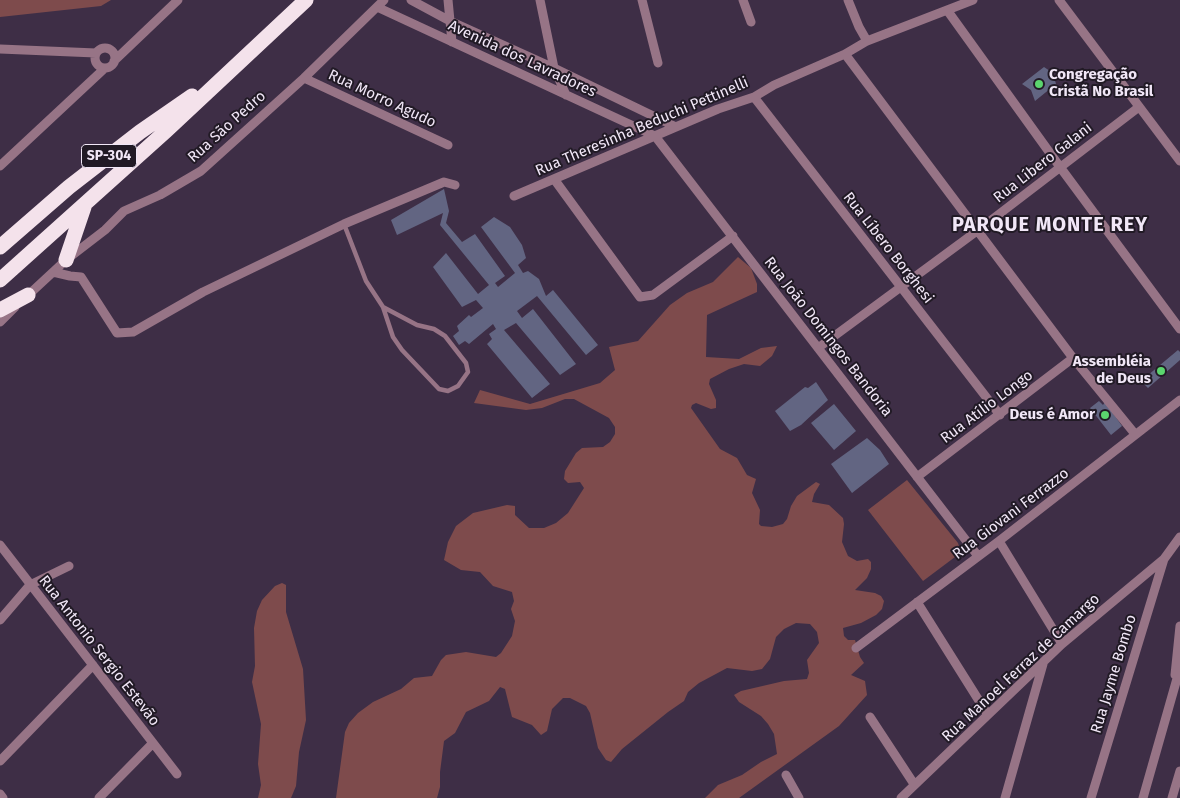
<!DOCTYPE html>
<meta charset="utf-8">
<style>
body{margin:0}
canvas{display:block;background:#3e2e46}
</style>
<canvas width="1180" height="798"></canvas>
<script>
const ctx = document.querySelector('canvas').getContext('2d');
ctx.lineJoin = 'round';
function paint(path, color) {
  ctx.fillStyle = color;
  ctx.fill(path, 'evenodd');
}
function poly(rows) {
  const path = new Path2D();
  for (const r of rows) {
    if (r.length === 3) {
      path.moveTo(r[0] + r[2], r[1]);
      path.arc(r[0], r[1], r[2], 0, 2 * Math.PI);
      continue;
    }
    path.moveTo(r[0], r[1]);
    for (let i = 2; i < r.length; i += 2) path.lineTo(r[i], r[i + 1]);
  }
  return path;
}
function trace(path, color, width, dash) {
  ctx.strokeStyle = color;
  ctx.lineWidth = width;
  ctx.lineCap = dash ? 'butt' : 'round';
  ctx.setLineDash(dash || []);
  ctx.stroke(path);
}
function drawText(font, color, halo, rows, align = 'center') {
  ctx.font = font + ' "Fira Sans",sans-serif';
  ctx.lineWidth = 4;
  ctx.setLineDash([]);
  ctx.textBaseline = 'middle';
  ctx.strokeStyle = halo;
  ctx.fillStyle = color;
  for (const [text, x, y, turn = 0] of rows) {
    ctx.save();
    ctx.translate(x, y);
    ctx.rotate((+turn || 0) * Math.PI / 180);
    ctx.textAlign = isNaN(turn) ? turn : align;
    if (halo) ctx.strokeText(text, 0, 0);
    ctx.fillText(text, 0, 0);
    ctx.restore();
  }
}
const green = poly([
 [0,0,111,0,101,6,0,17],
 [738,257,751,268,757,284,757,292,707,315,706,357,739,359,761,348,777,346,772,356,760,366,744,364,729,369,710,379,709,384,716,400,716,408,711,409,696,403,692,405,691,408,720,449,737,458,747,475,756,479,752,493,760,510,759,524,761,526,772,527,783,524,787,519,791,506,797,496,816,482,820,484,814,494,812,502,829,505,843,518,844,524,842,542,848,556,857,561,868,559,871,562,871,569,867,578,855,590,875,593,881,596,884,601,882,609,876,615,861,623,843,628,844,636,848,640,855,640,860,657,864,663,851,675,865,681,867,695,839,726,739,798,705,798,718,785,742,775,761,762,777,754,774,734,768,724,761,716,739,702,734,695,741,691,784,681,807,679,809,673,807,660,819,643,817,632,810,624,796,623,784,629,776,637,770,659,762,669,752,671,727,668,699,683,688,692,684,701,668,712,622,749,611,762,606,760,598,748,590,713,586,706,570,698,563,698,552,709,547,731,541,735,532,725,512,717,505,689,500,687,489,701,466,712,455,733,444,741,440,772,440,787,437,798,336,798,345,732,349,723,358,713,373,702,401,689,414,678,432,676,441,660,446,655,466,652,496,657,501,653,512,636,515,621,511,609,514,601,512,592,493,586,480,572,461,570,444,560,448,542,456,526,473,513,507,505,515,506,515,515,529,528,544,528,556,523,568,513,584,488,580,482,568,483,564,479,565,471,576,453,582,448,603,447,610,442,615,434,615,427,609,418,574,399,565,399,542,408,526,410,474,403,480,390,530,404,600,383,615,370,609,347,638,341,670,305,687,293,713,282],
 [907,480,958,543,960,550,959,554,923,581,868,510],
 [282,583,286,585,286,612,303,669,306,720,299,752,296,786,291,798,258,798,261,785,258,764,261,724,252,682,255,666,254,628,257,611,262,600,275,586]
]);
const building = poly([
 [1044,67,1053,73,1056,84,1035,101,1031,90,1022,84],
 [444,189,449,211,446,223,462,242,475,234,505,276,495,283,498,287,515,273,481,227,494,217,510,227,522,245,526,258,518,265,523,273,528,271,539,279,546,296,553,290,598,345,586,355,537,296,517,311,522,318,533,309,576,364,560,375,516,323,504,330,550,384,532,398,487,344,492,339,489,334,496,329,493,324,469,344,465,341,459,345,453,336,459,331,457,326,469,315,471,317,483,308,476,300,462,307,433,267,446,253,478,294,489,285,440,225,443,213,397,235,391,220],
 [1178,350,1180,352,1180,360,1148,388,1141,381],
 [816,382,828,400,801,425,790,431,775,411,805,387,808,388],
 [1099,401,1103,405,1105,402,1122,426,1111,435,1090,408],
 [834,404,856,431,834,450,811,423],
 [867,438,880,450,889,464,852,493,831,464]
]);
const lane = poly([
 [344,224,366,281,383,307,393,337,402,350,439,389,448,391,458,386,468,372,466,363,445,336,434,329,417,325,383,307]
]);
const street = poly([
 [411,0,450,21,554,68,676,127],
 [448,0,452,42],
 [540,0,554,68,566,95],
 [642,0,658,63],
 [743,0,751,22],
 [848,0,859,27,867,41],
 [1059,0,1180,161],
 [377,7,655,136,978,556],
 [947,10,1060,167,1180,329],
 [105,58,10],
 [0,49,96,53],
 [845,54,1073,358,1135,434],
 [114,61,178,0],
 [304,78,448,145],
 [754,97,1000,415],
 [0,166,105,68],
 [554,179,640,297,653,295,733,236],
 [514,196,718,109,754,97,774,85,845,54,867,41,973,0],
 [53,272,70,276,81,277,117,333,133,332,203,292,344,224,444,182,455,185],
 [25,298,66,260,105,230,124,211,160,195,201,171,304,78,384,0],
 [0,322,15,307],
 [818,348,977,231,1139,107],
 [917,477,1073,358],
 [999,541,1062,644],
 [0,545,177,774],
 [917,602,988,715],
 [0,620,30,585,69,566],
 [856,648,999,541,1180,400],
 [1175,675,1180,626],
 [870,717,914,784],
 [0,761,93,665],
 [786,775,799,798],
 [0,794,3,798],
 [99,798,153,743],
 [901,798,1062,644,1164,559,1180,537],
 [1005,798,1043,664],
 [1091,798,1164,559],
 [1143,798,1180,668],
 [1172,798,1180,771]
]);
const highway = poly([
 [0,247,69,187,140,132,192,96],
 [66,260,84,207],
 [0,280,166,131,306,0],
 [0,310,28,295]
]);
const markers = [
 [1039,84,5,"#5bd56e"],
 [1161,371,5,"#5bd56e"],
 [1105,415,5,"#5bd56e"]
];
const shields = [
 [109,156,55]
];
const shieldNames = [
 ["SP-304",109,156]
];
const streetNames = [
 ["Avenida dos Lavradores",522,59,25],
 ["Rua Morro Agudo",382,99,25],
 ["Rua São Pedro",227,127,-42],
 ["Rua Theresinha Beduchi Pettinelli",642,127,-23],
 ["Rua Líbero Galani",1043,163,-38],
 ["Rua Líbero Borghesi",888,248,52],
 ["Rua João Domingos Bandoria",828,337,52],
 ["Rua Atílio Longo",987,407,-37],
 ["Rua Giovani Ferrazzo",1011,514,-37],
 ["Rua Antonio Sergio Estevão",99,651,52],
 ["Rua Manoel Ferraz de Camargo",1021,668,-43],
 ["Rua Jayme Bombo",1114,674,-73]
];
const poiNames = [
 ["Congregação",1049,75,"left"],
 ["Cristã No Brasil",1049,92,"left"],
 ["Assembléia",1151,362],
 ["de Deus",1151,379],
 ["Deus é Amor",1095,415]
];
const districtNames = [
 ["PARQUE MONTE REY",1050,225]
];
paint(green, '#7e4b4c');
paint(building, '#626582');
trace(lane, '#977486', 4.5);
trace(street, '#977486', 9);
trace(highway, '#f4e2eb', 15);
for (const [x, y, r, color] of markers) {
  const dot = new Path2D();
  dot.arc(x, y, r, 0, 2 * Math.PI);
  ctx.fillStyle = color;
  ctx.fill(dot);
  trace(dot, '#211a25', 2);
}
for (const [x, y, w] of shields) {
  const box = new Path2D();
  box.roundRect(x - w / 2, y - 11.5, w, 23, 4);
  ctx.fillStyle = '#211a25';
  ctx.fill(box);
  trace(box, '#f1e7f7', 1);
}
drawText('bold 14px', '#f1e7f7', null, shieldNames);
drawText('15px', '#f1e7f7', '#211a25', streetNames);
drawText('bold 15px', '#f1e7f7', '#211a25', poiNames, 'right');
ctx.letterSpacing = '1px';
drawText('bold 20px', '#f1e7f7', '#211a25', districtNames);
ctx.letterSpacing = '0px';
</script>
